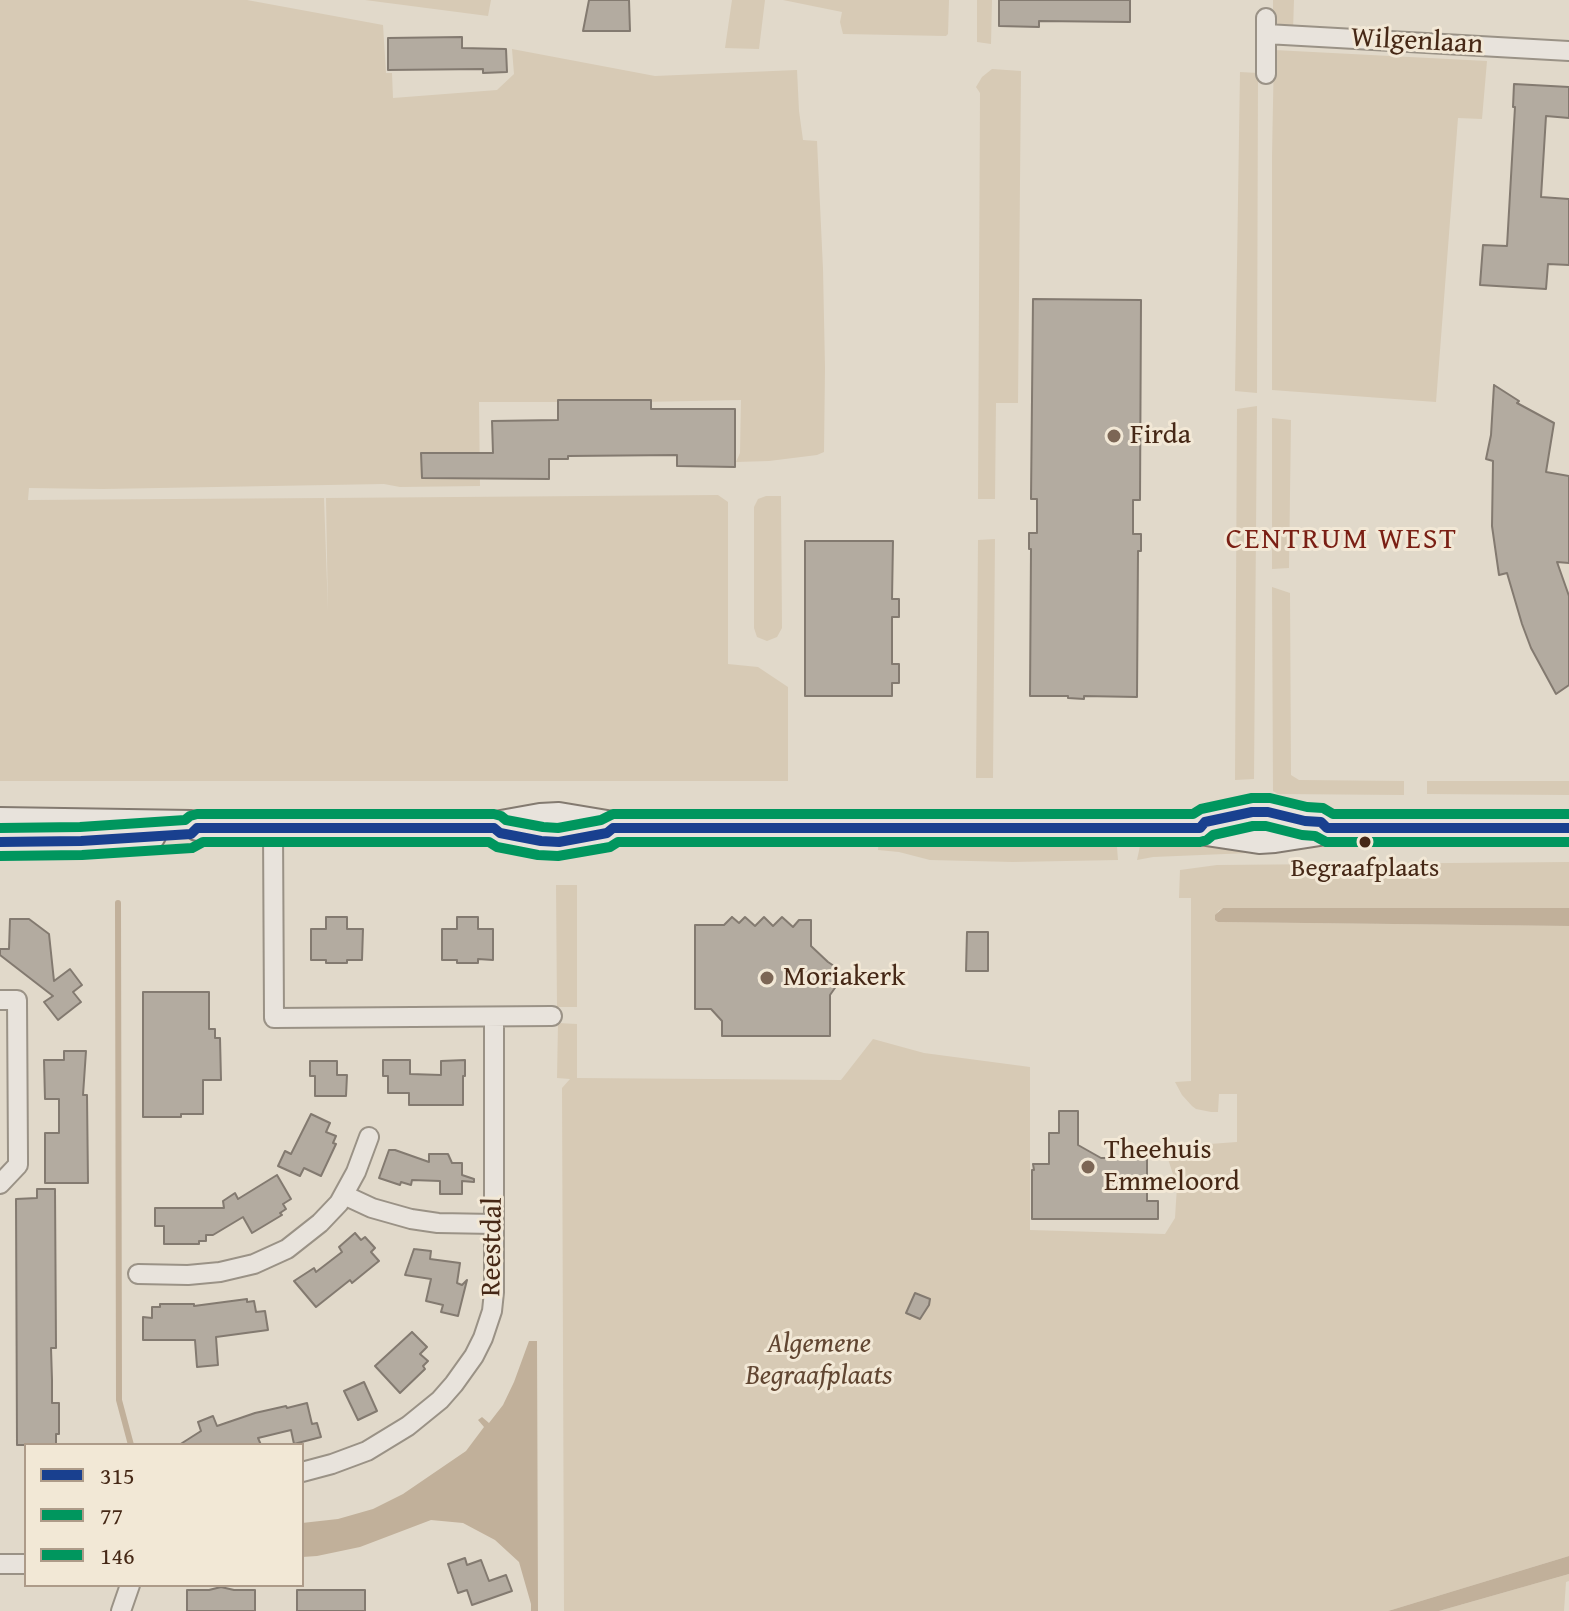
<!DOCTYPE html>
<style>
body{margin:0}
#map{position:relative;width:1569px;height:1611px;overflow:hidden;background:#e1d9ca;font-family:"Gentium Book Plus",serif}
canvas{display:block}
.legend{position:absolute;left:24px;top:1443px;width:280px;height:144px;box-sizing:border-box;background:#f2e8d6;border:2px solid #ad9b89;margin:0;padding:10px 14px;list-style:none;font-size:24px;color:#462816}
.legend li{display:flex;align-items:center;gap:16px;height:40px}
.legend b{width:40px;border:2px solid #ad9b89}
</style>
<div id="map">
<canvas width="1569" height="1611"></canvas>
<ul class="legend">
<li><b style="height:10px;background:#19408f"></b>315</li>
<li><b style="height:10px;background:#00965e"></b>77</li>
<li><b style="height:10px;background:#00965e"></b>146</li>
</ul>
</div>
<script>
const ctx = document.querySelector('canvas').getContext('2d');
ctx.lineJoin = 'round';
function paint(path, color) {
  ctx.fillStyle = color;
  ctx.fill(path, 'evenodd');
}
function poly(rows) {
  const path = new Path2D();
  for (const r of rows) {
    path.moveTo(r[0], r[1]);
    for (let i = 2; i < r.length; i += 2) path.lineTo(r[i], r[i + 1]);
  }
  return path;
}
function trace(path, color, width, dash) {
  ctx.strokeStyle = color;
  ctx.lineWidth = width;
  ctx.lineCap = dash ? 'butt' : 'round';
  ctx.setLineDash(dash || []);
  ctx.stroke(path);
}
function drawText(font, color, halo, rows, align = 'center') {
  ctx.font = font + ' "Gentium Book Plus",serif';
  ctx.lineWidth = 6;
  ctx.setLineDash([]);
  ctx.textBaseline = 'middle';
  ctx.strokeStyle = halo;
  ctx.fillStyle = color;
  for (const [text, x, y, turn = 0] of rows) {
    ctx.save();
    ctx.translate(x, y);
    ctx.rotate((+turn || 0) * Math.PI / 180);
    ctx.textAlign = isNaN(turn) ? turn : align;
    if (halo) ctx.strokeText(text, 0, 0);
    ctx.fillText(text, 0, 0);
    ctx.restore();
  }
}
const green = poly([
 [0,0,247,0,383,25,386,73,392,73,393,98,497,90,514,74,512,49,655,76,797,70,799,111,803,140,817,141,823,269,825,368,824,452,817,455,769,461,736,462,740,453,741,400,641,402,479,402,480,486,400,487,384,484,103,489,29,488,28,500,324,498,328,612,326,498,718,495,728,502,728,664,758,667,788,687,788,781,0,781],
 [365,0,491,0,488,16],
 [732,0,765,0,759,49,725,48],
 [783,0,949,0,948,34,946,36,843,34,840,22,842,12],
 [977,0,992,0,991,44,977,42],
 [1273,0,1294,0,1293,30,1273,29],
 [1274,50,1487,61,1482,119,1458,118,1436,402,1272,390,1272,156],
 [992,69,1021,71,1018,403,996,403,995,499,978,499,980,93,976,87,982,77],
 [1240,72,1258,73,1257,393,1235,391],
 [1257,406,1254,779,1235,780,1237,409],
 [1272,418,1291,420,1289,568,1272,569],
 [766,496,781,496,782,628,777,637,767,641,757,637,754,628,754,507,758,499],
 [995,539,993,778,976,778,978,540],
 [1272,587,1290,593,1291,775,1299,780,1404,781,1404,795,1278,794,1273,791],
 [1427,781,1569,781,1569,795,1427,794],
 [879,838,1018,838,1117,847,1118,860,1013,862,930,860,899,852,878,850],
 [1140,846,1251,846,1249,853,1153,857,1137,860],
 [1569,862,1569,908,1223,908,1218,911,1215,920,1219,922,1569,926,1569,1556,1388,1611,564,1611,562,1088,570,1079,557,1078,558,1023,577,1024,577,1078,841,1080,873,1039,924,1053,1030,1067,1030,1230,1165,1234,1175,1218,1177,1186,1168,1159,1210,1144,1237,1142,1237,1094,1219,1094,1218,1112,1211,1112,1196,1109,1192,1106,1182,1095,1175,1082,1191,1081,1191,898,1179,898,1180,870,1217,865],
 [556,885,577,885,577,1007,557,1007],
 [1569,1574,1569,1581,1566,1582,1564,1611,1439,1611]
]);
const water = poly([
 [1223,908,1569,908,1569,926,1218,922,1215,920,1215,915],
 [529,1341,537,1341,538,1611,531,1611,531,1604,519,1562,495,1540,463,1523,431,1520,360,1547,317,1556,302,1557,302,1523,338,1519,373,1509,403,1494,466,1451,484,1427,478,1420,482,1417,489,1423,503,1405,514,1382],
 [1569,1556,1569,1574,1439,1611,1388,1611]
]);
const stream = poly([
 [118,903,119,1400,131,1445]
]);
const building = poly([
 [589,0,629,0,630,31,583,31,589,0],
 [999,0,1130,0,1130,22,1039,21,1039,27,999,26,999,0],
 [462,37,462,48,506,49,507,72,483,73,483,69,388,70,388,38,462,37],
 [1514,84,1569,87,1569,118,1546,116,1541,197,1569,199,1569,265,1548,264,1546,289,1480,285,1483,245,1507,246,1515,107,1513,107,1514,84],
 [1033,299,1141,300,1140,500,1133,500,1133,534,1141,534,1141,551,1138,551,1137,697,1084,696,1084,699,1068,698,1068,696,1030,696,1031,549,1029,549,1029,533,1037,533,1037,499,1031,499,1033,299],
 [1494,385,1519,401,1517,403,1554,423,1546,472,1569,476,1569,563,1557,562,1569,596,1569,685,1556,694,1531,648,1522,624,1507,573,1499,575,1492,526,1493,461,1486,459,1491,435,1494,385],
 [558,400,651,400,651,409,735,409,735,467,677,466,677,455,568,456,568,459,549,459,549,479,422,478,421,453,493,453,492,421,558,420,558,400],
 [805,541,893,541,892,599,899,599,899,617,892,617,892,664,899,664,899,683,892,683,892,696,805,696,805,541],
 [326,917,347,917,347,929,363,929,362,960,347,960,347,963,326,963,326,960,311,960,311,929,326,929,326,917],
 [457,917,478,917,478,929,493,929,493,960,478,959,478,963,457,963,457,960,442,960,442,929,457,929,457,917],
 [732,917,739,923,745,917,755,926,764,917,773,926,782,917,793,927,799,920,811,920,811,946,828,962,834,966,838,974,837,985,830,995,830,1036,722,1036,722,1021,711,1009,695,1009,695,925,724,925,732,917],
 [10,919,29,919,49,934,54,981,70,969,82,985,73,992,81,1002,58,1020,44,1002,53,996,0,955,0,949,9,949,10,919],
 [967,932,988,932,988,971,966,971,967,932],
 [143,992,209,992,209,1029,215,1029,215,1038,220,1038,221,1080,203,1080,203,1114,181,1114,181,1117,143,1117,143,992],
 [64,1051,86,1051,83,1095,87,1095,88,1183,45,1183,45,1133,59,1133,59,1099,45,1099,44,1060,64,1060,64,1051],
 [383,1060,410,1060,410,1074,441,1075,441,1061,465,1060,465,1076,463,1076,463,1105,409,1105,409,1093,388,1093,388,1076,383,1076,383,1060],
 [310,1061,337,1061,337,1075,347,1075,346,1096,315,1096,315,1076,310,1076,310,1061],
 [1059,1111,1078,1111,1078,1145,1101,1158,1147,1158,1147,1201,1158,1201,1158,1219,1032,1219,1032,1170,1034,1170,1033,1164,1049,1164,1049,1133,1059,1133,1059,1111],
 [311,1114,330,1123,326,1132,336,1136,333,1143,336,1144,321,1176,304,1168,300,1176,278,1166,285,1151,291,1154,311,1114],
 [389,1150,395,1150,429,1162,429,1154,448,1154,452,1163,462,1163,462,1175,474,1179,474,1182,462,1181,462,1194,440,1194,440,1181,412,1180,411,1185,401,1182,400,1185,379,1178,389,1150],
 [277,1175,291,1199,283,1204,286,1209,280,1213,282,1215,252,1233,243,1217,213,1235,206,1235,206,1241,199,1241,199,1244,164,1244,164,1226,155,1226,155,1208,224,1208,223,1201,235,1193,238,1199,277,1175],
 [37,1189,55,1189,56,1348,51,1348,52,1380,52,1403,59,1403,59,1434,56,1434,56,1445,17,1445,16,1199,37,1198,37,1189],
 [355,1233,361,1240,365,1237,375,1248,371,1252,379,1261,352,1283,350,1280,316,1307,294,1281,314,1268,316,1272,342,1252,339,1247,355,1233],
 [414,1249,431,1251,430,1259,460,1263,457,1283,462,1285,467,1280,458,1316,441,1312,443,1305,426,1301,431,1279,405,1275,414,1249],
 [915,1293,930,1299,929,1305,920,1319,906,1313,915,1293],
 [247,1299,247,1302,254,1301,256,1312,265,1311,268,1330,216,1337,218,1365,197,1367,195,1340,143,1340,143,1317,152,1318,152,1307,160,1307,160,1304,194,1304,194,1306,247,1299],
 [412,1332,427,1347,420,1354,428,1361,423,1366,425,1369,400,1393,375,1366,412,1332],
 [364,1382,377,1411,358,1420,344,1391,364,1382],
 [307,1403,312,1424,317,1423,321,1437,294,1444,291,1430,258,1438,261,1445,179,1445,201,1431,198,1422,213,1416,217,1426,255,1413,286,1406,287,1408,307,1403],
 [465,1558,467,1565,481,1560,489,1581,506,1575,512,1591,472,1605,467,1590,458,1593,448,1564,465,1558],
 [221,1587,234,1590,255,1590,255,1611,187,1611,187,1590,209,1590,221,1587],
 [297,1590,365,1590,365,1611,297,1611,297,1590]
]);
const minor = poly([
 [1266,34,1569,51],
 [1266,74,1266,18],
 [273,828,274,1018,552,1016],
 [0,1000,17,1000,18,1157,18,1165,0,1184],
 [344,1195,372,1208,411,1219,438,1223,494,1224],
 [138,1274,188,1275,220,1272,254,1264,287,1249,320,1223,339,1203,356,1172,369,1137],
 [302,1472,332,1464,367,1451,408,1426,440,1400,454,1384,474,1356,483,1338,492,1311,494,1292,494,1017],
 [0,1564,26,1564],
 [121,1611,130,1585]
]);
const secondary = poly([
 [0,820,191,823,197,828,494,828,501,823,540,816,559,815,607,823,613,828,1200,828,1206,833,1259,841,1275,840,1320,833,1327,828,1569,828],
 [494,828,500,833,541,841,559,842,607,833,613,828],
 [1200,828,1205,822,1252,812,1268,812,1305,821,1321,822,1325,826],
 [0,842,81,841,153,836]
]);
const bus1 = poly([
 [0,842,81,841,191,834,197,828,494,828,500,833,541,841,559,842,607,833,613,828,1200,828,1205,822,1252,812,1268,812,1305,821,1321,822,1327,828,1569,828]
]);
const bus2 = poly([
 [0,856,82,855,192,848,203,842,489,842,497,847,538,855,558,856,610,847,618,842,1200,842,1207,840,1213,835,1253,826,1266,826,1302,835,1315,836,1326,842,1569,842]
]);
const bus3 = poly([
 [0,828,80,827,185,820,190,816,197,814,494,814,501,816,506,820,543,827,558,828,601,820,613,814,1193,814,1201,809,1252,798,1270,798,1307,807,1323,808,1333,814,1569,814]
]);
const markers = [
 [1114,436,8,"#7c6655"],
 [1365,842,7,"#462816"],
 [767,978,8,"#7c6655"],
 [1088,1167,8,"#7c6655"]
];
const busNames = [
 ["Begraafplaats",1365,869]
];
const streetNames = [
 ["Wilgenlaan",1417,42,3],
 ["Reestdal",493,1247,-89]
];
const poiNames = [
 ["Firda",1130,436],
 ["Moriakerk",783,978],
 ["Theehuis",1104,1151],
 ["Emmeloord",1104,1183]
];
const parkNames = [
 ["Algemene",819,1345],
 ["Begraafplaats",819,1377]
];
const neighbourhoodNames = [
 ["CENTRUM WEST",1342,540]
];
paint(green, '#d7cab5');
paint(water, '#c1b09a');
trace(stream, '#c1b09a', 6);
paint(building, '#b3aba0');
trace(building, '#837a70', 2);
trace(minor, '#9a9286', 22);
trace(secondary, '#837a70', 28);
trace(minor, '#e8e3dc', 18);
trace(secondary, '#e8e3dc', 24);
trace(bus1, '#19408f', 10);
trace(bus2, '#00965e', 10);
trace(bus3, '#00965e', 10);
for (const [x, y, r, color] of markers) {
  const dot = new Path2D();
  dot.arc(x, y, r, 0, 2 * Math.PI);
  ctx.fillStyle = color;
  ctx.fill(dot);
  trace(dot, '#f2e8d6', 3);
}
drawText('26px', '#462816', '#f2e8d6', busNames);
drawText('28px', '#462816', '#f2e8d6', streetNames);
drawText('28px', '#462816', '#f2e8d6', poiNames, 'left');
drawText('italic 28px', '#614632', '#f2e8d6', parkNames);
ctx.letterSpacing = '2px';
drawText('30px', '#7a1f14', '#f2e8d6', neighbourhoodNames);
ctx.letterSpacing = '0px';
</script>
